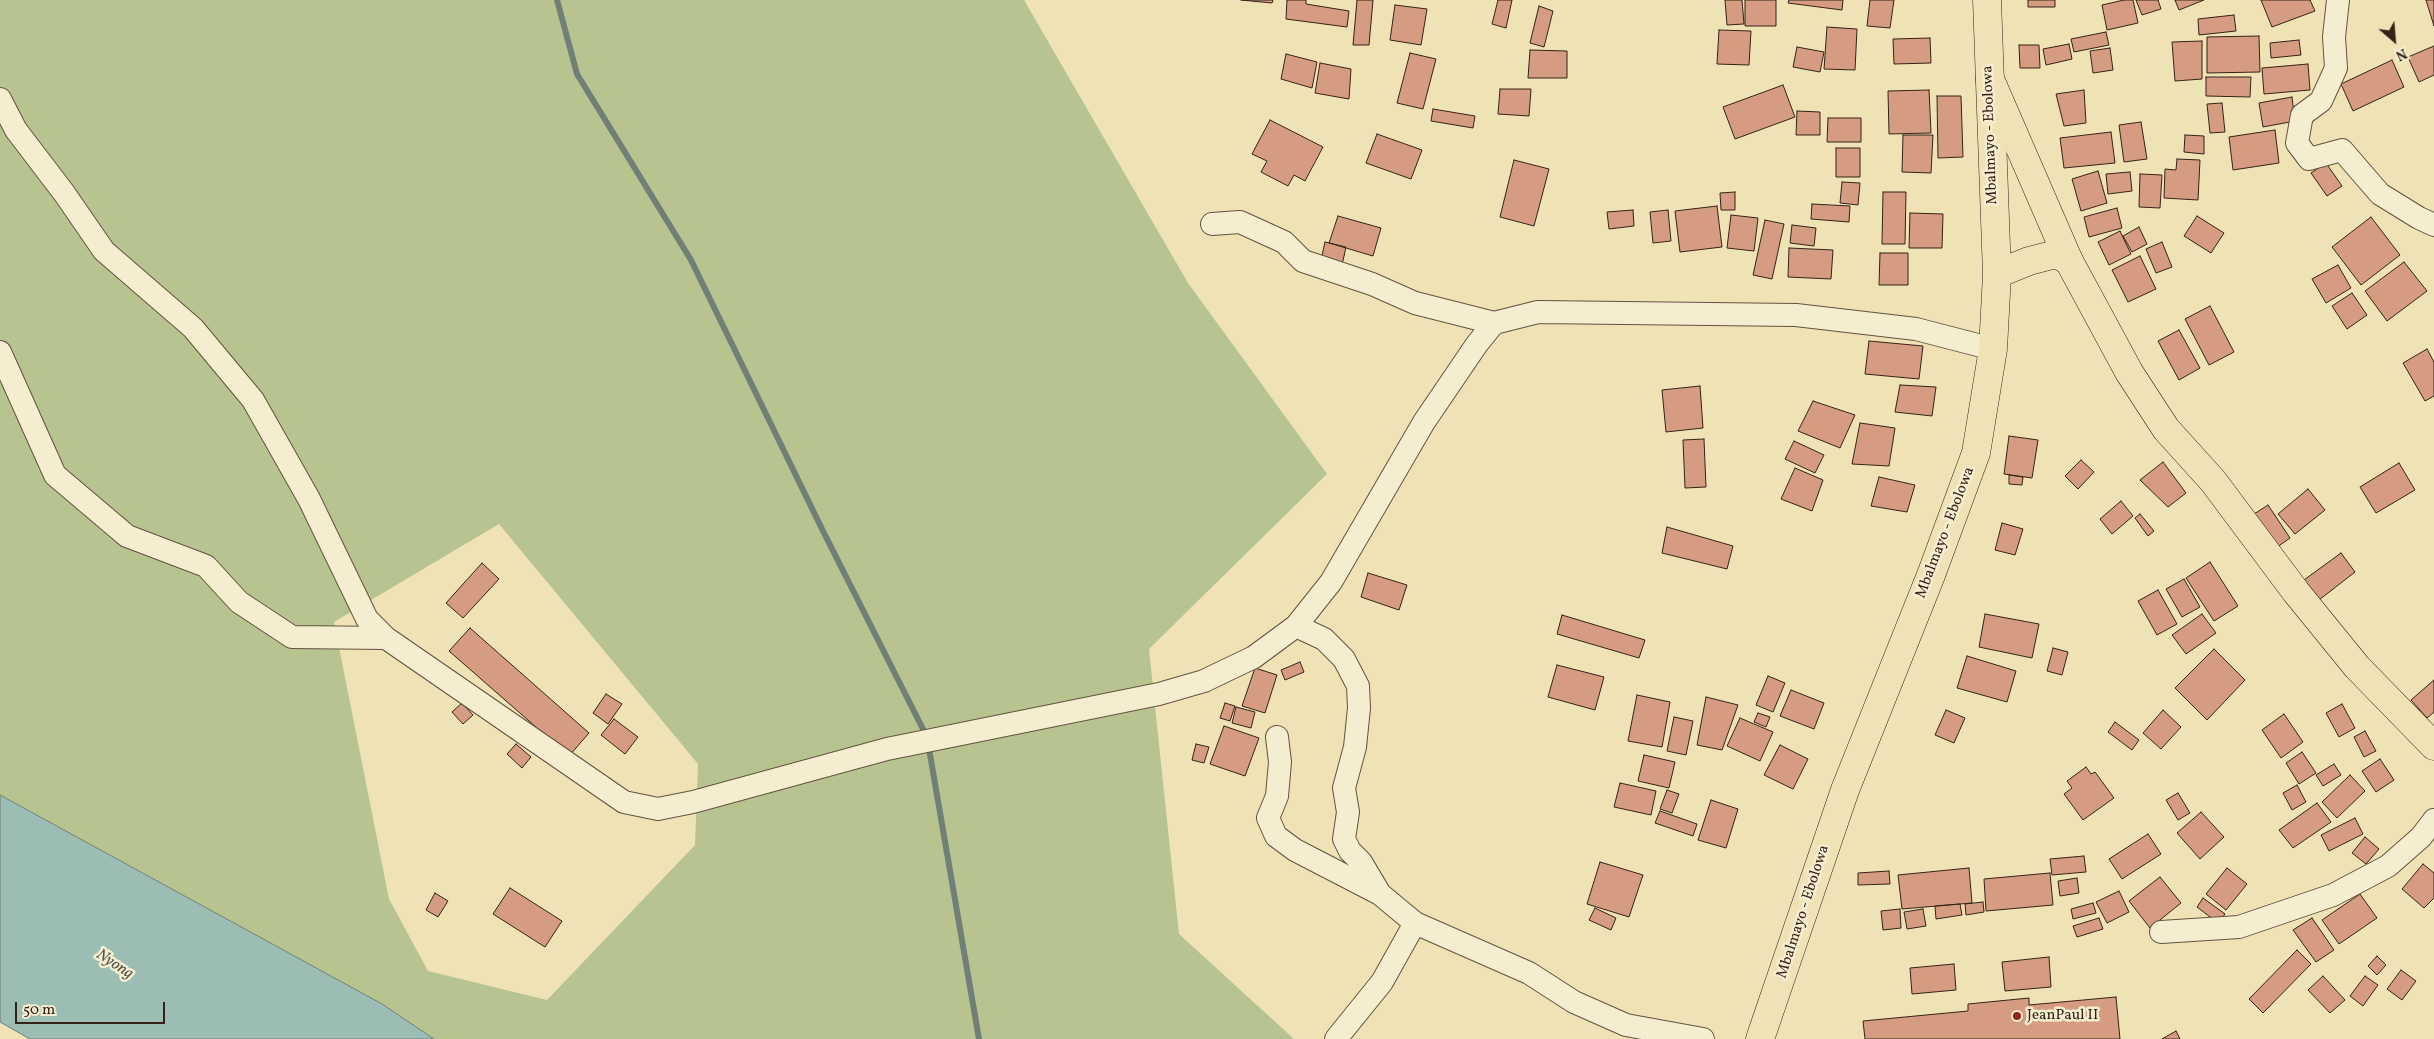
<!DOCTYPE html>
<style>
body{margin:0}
#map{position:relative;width:2434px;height:1039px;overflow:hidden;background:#efe3b6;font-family:Vollkorn,serif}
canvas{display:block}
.north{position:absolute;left:2369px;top:15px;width:50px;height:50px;-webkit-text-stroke:4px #f5edd0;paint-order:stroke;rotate:153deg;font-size:14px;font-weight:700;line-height:20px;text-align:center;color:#342218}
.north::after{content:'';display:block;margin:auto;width:18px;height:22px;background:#342218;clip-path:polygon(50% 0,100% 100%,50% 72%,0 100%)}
.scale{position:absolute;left:15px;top:1002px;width:150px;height:22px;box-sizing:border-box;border:2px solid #342218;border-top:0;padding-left:6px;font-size:15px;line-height:18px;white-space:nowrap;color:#342218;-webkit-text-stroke:4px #f5edd0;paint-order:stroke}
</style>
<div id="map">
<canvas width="2434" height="1039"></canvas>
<div class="north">N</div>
<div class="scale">50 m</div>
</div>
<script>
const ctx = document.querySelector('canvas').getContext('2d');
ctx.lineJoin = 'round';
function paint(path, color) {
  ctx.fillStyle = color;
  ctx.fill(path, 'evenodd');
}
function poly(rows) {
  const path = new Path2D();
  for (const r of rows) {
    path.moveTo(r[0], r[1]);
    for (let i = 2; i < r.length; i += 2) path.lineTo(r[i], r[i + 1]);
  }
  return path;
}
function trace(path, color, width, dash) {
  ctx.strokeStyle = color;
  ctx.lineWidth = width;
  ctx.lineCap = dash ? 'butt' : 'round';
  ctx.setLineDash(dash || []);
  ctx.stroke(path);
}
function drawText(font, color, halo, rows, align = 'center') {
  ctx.font = font + ' Vollkorn,serif';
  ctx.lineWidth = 5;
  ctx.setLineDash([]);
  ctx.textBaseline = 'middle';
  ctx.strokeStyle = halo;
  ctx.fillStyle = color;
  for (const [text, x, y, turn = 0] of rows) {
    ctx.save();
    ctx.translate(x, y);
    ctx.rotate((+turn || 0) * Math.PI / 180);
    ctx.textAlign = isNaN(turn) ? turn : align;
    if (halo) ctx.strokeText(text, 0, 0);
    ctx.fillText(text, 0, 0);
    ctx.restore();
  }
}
const green = poly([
 [0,0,1024,0,1188,283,1327,474,1149,649,1179,934,1294,1039,434,1039,382,1004,0,795],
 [499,524,698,764,695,845,547,1000,428,971,389,899,334,622]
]);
const water = poly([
 [0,795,382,1004,434,1039,30,1039,0,1022,0,795]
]);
const stream = poly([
 [557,0,577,74,691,260,823,531,927,737,979,1039]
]);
const building = poly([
 [1241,0,1273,0,1272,3,1241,0],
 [1287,0,1306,0,1306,4,1349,11,1347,27,1286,19,1287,0],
 [1357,0,1373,0,1369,45,1353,45,1357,0],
 [1498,0,1512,0,1506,28,1492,24,1498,0],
 [1725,0,1742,0,1744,24,1727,25,1725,0],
 [1745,0,1776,0,1776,26,1745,26,1745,0],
 [1789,0,1843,0,1842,10,1788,3,1789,0],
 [1870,0,1894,0,1890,28,1867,26,1870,0],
 [2028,0,2055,0,2055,7,2028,7,2028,0],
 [2124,0,2133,0,2138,23,2107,30,2102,5,2124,0],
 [2136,0,2158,0,2161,9,2142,15,2136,0],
 [2175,0,2204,0,2179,10,2175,0],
 [2261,0,2310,0,2315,11,2272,27,2261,0],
 [2426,0,2434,0,2434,26,2426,0],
 [1395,5,1427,9,1421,45,1390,40,1395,5],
 [1539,6,1553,11,1544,47,1530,43,1539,6],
 [2234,15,2236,31,2199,35,2198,19,2234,15],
 [1827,27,1857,29,1855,70,1824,69,1827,27],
 [1719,30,1751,31,1749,65,1717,64,1719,30],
 [2106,32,2109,45,2074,52,2071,39,2106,32],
 [2259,36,2260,72,2207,73,2207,37,2259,36],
 [1930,38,1931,63,1894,64,1893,39,1930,38],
 [2299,40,2301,55,2271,58,2270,43,2299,40],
 [2202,41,2202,79,2175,81,2172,42,2202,41],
 [2069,44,2072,59,2046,65,2043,49,2069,44],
 [2019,45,2039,45,2040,68,2020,68,2019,45],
 [2434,46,2434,75,2419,82,2408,57,2434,46],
 [1797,47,1824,52,1820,72,1793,67,1797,47],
 [2110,48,2113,70,2093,73,2090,51,2110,48],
 [1530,50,1567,51,1567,78,1528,78,1530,50],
 [1410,53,1436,59,1423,109,1397,103,1410,53],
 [1286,54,1317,62,1312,88,1281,79,1286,54],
 [2392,60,2404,87,2353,111,2341,84,2392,60],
 [1320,63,1351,69,1349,99,1315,93,1320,63],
 [2308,64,2310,90,2264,94,2262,68,2308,64],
 [2206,77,2251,77,2250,97,2206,96,2206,77],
 [1783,85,1795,117,1735,139,1723,107,1783,85],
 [1500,89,1531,89,1529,116,1498,114,1500,89],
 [1929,90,1931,133,1889,134,1888,91,1929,90],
 [2084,90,2086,123,2064,126,2056,94,2084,90],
 [1937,96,1961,96,1963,157,1938,158,1937,96],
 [2292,97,2295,121,2263,127,2259,103,2292,97],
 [2222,103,2225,132,2210,133,2207,104,2222,103],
 [1433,109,1475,116,1473,128,1431,121,1433,109],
 [1797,111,1820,112,1820,135,1796,135,1797,111],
 [1828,118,1861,118,1861,142,1827,142,1828,118],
 [1270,120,1323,147,1305,181,1294,175,1288,186,1261,172,1267,161,1252,154,1270,120],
 [2141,122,2147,159,2124,162,2119,125,2141,122],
 [2275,130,2279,163,2233,170,2229,137,2275,130],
 [2111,132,2115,163,2064,168,2060,138,2111,132],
 [1377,134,1422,150,1411,179,1366,163,1377,134],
 [1903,135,1933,135,1931,173,1902,172,1903,135],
 [2185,135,2204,136,2204,154,2184,152,2185,135],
 [1836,148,1860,148,1860,177,1836,177,1836,148],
 [2177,159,2200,160,2198,200,2164,198,2165,169,2176,170,2177,159],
 [1514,160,1549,169,1534,226,1500,217,1514,160],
 [2326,163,2342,186,2327,196,2311,173,2326,163],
 [2098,171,2107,203,2081,211,2072,179,2098,171],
 [2130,172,2132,191,2108,194,2106,174,2130,172],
 [2140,174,2162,175,2160,208,2139,207,2140,174],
 [1842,182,1860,183,1858,205,1840,203,1842,182],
 [1735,192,1735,210,1721,210,1720,193,1735,192],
 [1883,192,1906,192,1905,244,1882,244,1883,192],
 [1812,204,1850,206,1849,222,1811,219,1812,204],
 [1717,206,1722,247,1680,252,1675,211,1717,206],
 [2117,208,2122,228,2089,237,2084,217,2117,208],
 [1633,210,1634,226,1609,229,1607,212,1633,210],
 [1668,210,1671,241,1653,243,1650,212,1668,210],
 [1910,213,1943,214,1942,248,1909,248,1910,213],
 [1731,215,1758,218,1754,251,1727,248,1731,215],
 [1338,216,1381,228,1373,256,1329,243,1338,216],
 [2197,216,2224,233,2211,253,2184,236,2197,216],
 [2371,217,2400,255,2361,285,2332,247,2371,217],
 [1765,220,1784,224,1772,279,1753,275,1765,220],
 [1792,225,1816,228,1814,246,1790,243,1792,225],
 [2139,227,2147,244,2132,252,2123,236,2139,227],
 [2120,231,2131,254,2109,265,2098,242,2120,231],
 [1325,242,1346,247,1342,265,1321,260,1325,242],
 [2162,242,2172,267,2156,273,2146,249,2162,242],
 [1789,248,1833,250,1831,279,1788,277,1789,248],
 [1880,253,1908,253,1908,285,1879,285,1880,253],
 [2140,256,2156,289,2128,302,2112,270,2140,256],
 [2404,262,2427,291,2387,321,2365,291,2404,262],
 [2338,265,2351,288,2326,303,2312,279,2338,265],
 [2352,293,2367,315,2347,329,2332,306,2352,293],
 [2210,306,2234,352,2209,365,2185,319,2210,306],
 [2179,330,2200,368,2179,380,2158,341,2179,330],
 [1869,341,1923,346,1919,379,1865,374,1869,341],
 [2427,349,2434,362,2434,396,2425,401,2403,363,2427,349],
 [1900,385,1936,387,1932,416,1895,412,1900,385],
 [1700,386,1703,428,1666,432,1662,390,1700,386],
 [1813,401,1855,415,1840,448,1798,431,1813,401],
 [1860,423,1895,428,1889,466,1852,464,1860,423],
 [2009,436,2038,440,2032,478,2004,474,2009,436],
 [1704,439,1706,487,1685,488,1683,440,1704,439],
 [1794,441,1824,455,1815,473,1785,459,1794,441],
 [2081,460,2094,472,2078,489,2065,476,2081,460],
 [2163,462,2186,493,2168,507,2140,480,2163,462],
 [2399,463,2415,490,2376,513,2360,487,2399,463],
 [1795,468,1823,480,1812,511,1781,499,1795,468],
 [2009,475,2023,477,2022,485,2009,484,2009,475],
 [1879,477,1915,485,1907,512,1871,506,1879,477],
 [2308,489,2325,510,2295,534,2278,514,2308,489],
 [2121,501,2133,516,2112,534,2100,519,2121,501],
 [2268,505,2290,538,2273,550,2251,516,2268,505],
 [2140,514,2154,531,2148,536,2135,518,2140,514],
 [2002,523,2023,529,2015,555,1995,550,2002,523],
 [1667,527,1733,546,1727,569,1662,553,1667,527],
 [2341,553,2355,572,2319,600,2304,580,2341,553],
 [2210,562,2238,606,2214,621,2186,578,2210,562],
 [482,563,499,579,463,618,446,603,482,563],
 [1368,573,1407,585,1399,610,1361,597,1368,573],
 [2184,579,2200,607,2182,617,2166,589,2184,579],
 [2158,590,2177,624,2157,635,2138,601,2158,590],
 [1985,614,2039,624,2032,658,1979,647,1985,614],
 [2202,614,2216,633,2186,654,2172,635,2202,614],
 [1562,615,1645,640,1639,658,1557,634,1562,615],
 [470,628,589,733,569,756,449,651,470,628],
 [2053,648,2068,652,2062,675,2047,671,2053,648],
 [2214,649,2245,680,2207,720,2175,688,2214,649],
 [1967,656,2016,671,2007,702,1957,688,1967,656],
 [1300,662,1304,672,1285,680,1281,670,1300,662],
 [1557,665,1604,677,1595,710,1548,697,1557,665],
 [1255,668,1277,675,1265,713,1242,706,1255,668],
 [1768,676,1785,683,1773,712,1756,705,1768,676],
 [2434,680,2434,712,2427,718,2411,700,2434,680],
 [1791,690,1824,703,1814,729,1780,716,1791,690],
 [606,694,622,704,608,724,593,713,606,694],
 [1637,695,1670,702,1662,747,1628,741,1637,695],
 [1706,697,1738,705,1722,750,1697,745,1706,697],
 [462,703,473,715,463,724,452,712,462,703],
 [1225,703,1235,706,1230,721,1220,718,1225,703],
 [2342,704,2355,728,2339,737,2326,713,2342,704],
 [1236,707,1255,712,1251,728,1232,723,1236,707],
 [1946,710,1965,718,1954,743,1935,735,1946,710],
 [2163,710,2181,727,2161,749,2143,733,2163,710],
 [1758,713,1770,717,1766,727,1754,722,1758,713],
 [2284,714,2303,742,2281,758,2262,730,2284,714],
 [1674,717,1693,721,1686,755,1667,751,1674,717],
 [1740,718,1773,732,1760,761,1727,746,1740,718],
 [614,719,638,737,625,754,601,735,614,719],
 [2115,722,2139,740,2132,750,2108,732,2115,722],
 [1224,726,1259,738,1245,776,1210,764,1224,726],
 [2365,731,2376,751,2364,757,2354,737,2365,731],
 [516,744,531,757,522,768,507,754,516,744],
 [1196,744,1209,747,1204,763,1192,760,1196,744],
 [1780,745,1808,759,1793,789,1764,775,1780,745],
 [2302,752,2316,773,2299,784,2286,763,2302,752],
 [1644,755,1675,762,1669,788,1638,781,1644,755],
 [2380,759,2394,780,2376,792,2362,771,2380,759],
 [2334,764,2341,775,2323,786,2316,775,2334,764],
 [2086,767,2091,774,2095,772,2114,798,2083,820,2064,794,2072,788,2067,781,2086,767],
 [2350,775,2365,791,2337,818,2322,802,2350,775],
 [1620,783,1656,791,1651,815,1614,807,1620,783],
 [2297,785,2306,802,2292,810,2283,793,2297,785],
 [1667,790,1679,794,1672,813,1660,809,1667,790],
 [2178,793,2190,813,2178,820,2166,800,2178,793],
 [1711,800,1738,809,1726,848,1698,840,1711,800],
 [2317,803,2331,822,2293,848,2279,830,2317,803],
 [1660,811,1697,824,1693,836,1655,823,1660,811],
 [2201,812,2224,837,2200,859,2177,833,2201,812],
 [2355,818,2363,834,2329,851,2321,835,2355,818],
 [2148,834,2161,854,2122,879,2109,859,2148,834],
 [2365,837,2379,849,2366,864,2352,853,2365,837],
 [2084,856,2086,872,2052,875,2050,859,2084,856],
 [1600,862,1643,875,1629,917,1587,904,1600,862],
 [2423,864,2434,873,2434,898,2424,908,2402,889,2423,864],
 [1969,868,1972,903,1902,909,1898,875,1969,868],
 [2227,868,2247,884,2226,910,2206,894,2227,868],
 [1889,871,1890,884,1858,885,1858,873,1889,871],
 [2050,873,2053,905,1986,911,1984,879,2050,873],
 [2160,877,2181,903,2150,928,2129,901,2160,877],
 [2077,878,2079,893,2060,896,2058,881,2077,878],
 [510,888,562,921,545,947,493,914,510,888],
 [2119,891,2129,912,2107,923,2096,902,2119,891],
 [435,893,448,901,438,917,426,910,435,893],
 [2360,894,2377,918,2339,944,2322,920,2360,894],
 [2203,898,2225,914,2218,923,2197,907,2203,898],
 [1983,902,1984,912,1966,915,1965,904,1983,902],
 [2093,903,2096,913,2073,919,2071,909,2093,903],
 [1960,904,1962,915,1936,919,1935,906,1960,904],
 [1595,908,1616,918,1611,930,1589,920,1595,908],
 [1900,909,1901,928,1883,930,1881,911,1900,909],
 [1923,909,1926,926,1907,929,1904,912,1923,909],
 [2099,918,2103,929,2077,937,2073,926,2099,918],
 [2312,918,2334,950,2316,962,2293,930,2312,918],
 [2297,950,2311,964,2263,1013,2249,999,2297,950],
 [2377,956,2386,965,2377,975,2368,966,2377,956],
 [2049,957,2051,987,2005,991,2002,962,2049,957],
 [1954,964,1956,990,1912,994,1910,968,1954,964],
 [2401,970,2416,981,2402,1000,2387,989,2401,970],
 [2323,976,2345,1000,2330,1013,2308,990,2323,976],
 [2365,976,2378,985,2363,1006,2350,996,2365,976],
 [2116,997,2120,1039,1865,1039,1863,1021,1968,1011,1968,1004,2029,998,2029,1005,2116,997],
 [2176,1031,2180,1039,2162,1039,2176,1031]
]);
const minor = poly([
 [2338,0,2334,37,2336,68,2321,101,2302,115,2297,143,2309,159,2342,150,2380,194,2419,218,2434,225],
 [0,99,16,130,64,193,104,251,193,328,253,400,309,499,367,619,386,638,624,802,658,809,693,802,887,749,1159,694,1204,681,1254,657,1296,626,1331,582,1424,422,1477,344,1494,323,1538,312,1796,315,1916,329,1993,349],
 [1212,224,1240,222,1284,242,1303,261,1372,284,1415,303,1494,323],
 [0,352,55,475,127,536,206,566,239,602,292,637,386,638],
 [1296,626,1324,639,1344,659,1358,686,1359,708,1355,747,1344,788,1348,812,1344,839,1350,851,1361,862,1380,894,1415,923,1529,973,1574,1002,1626,1025,1703,1039],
 [1277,737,1280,762,1277,796,1268,818,1276,836,1295,850,1380,894],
 [2161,932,2239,927,2333,895,2388,866,2421,837,2434,820],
 [1336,1039,1382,982,1415,923]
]);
const major = poly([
 [1990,79,2069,261,2129,372,2166,429,2213,481,2296,592,2357,667,2434,746]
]);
const highway = poly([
 [1997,274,2029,261,2056,254,2069,261],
 [1760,1039,1845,790,1931,575,1976,453,1993,349,1997,274,1987,0]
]);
const markers = [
 [2017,1016,5,"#8f2418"]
];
const streetNames = [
 ["Mbalmayo - Ebolowa",1991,135,-92],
 ["Mbalmayo - Ebolowa",1946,533,-69],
 ["Mbalmayo - Ebolowa",1804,912,-72]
];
const poiNames = [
 ["JeanPaul II",2027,1016]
];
const waterNames = [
 ["Nyong",114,965,33]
];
paint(green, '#b7c48f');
paint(water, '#9bbdb4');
trace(water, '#727f76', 1);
trace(stream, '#727f76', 6);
paint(building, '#d59c81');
trace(building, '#342218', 1);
trace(minor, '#635240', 24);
trace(major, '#342218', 29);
trace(highway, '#342218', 29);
trace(minor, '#f5edd0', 22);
trace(major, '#efe3b6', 28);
trace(highway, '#efe3b6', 28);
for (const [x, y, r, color] of markers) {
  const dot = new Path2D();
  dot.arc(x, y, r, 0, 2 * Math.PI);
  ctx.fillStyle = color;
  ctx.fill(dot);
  trace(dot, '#f5edd0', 2);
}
drawText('15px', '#342218', '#f5edd0', streetNames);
drawText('15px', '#342218', '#f5edd0', poiNames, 'left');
drawText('italic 16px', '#535047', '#f5edd0', waterNames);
</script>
